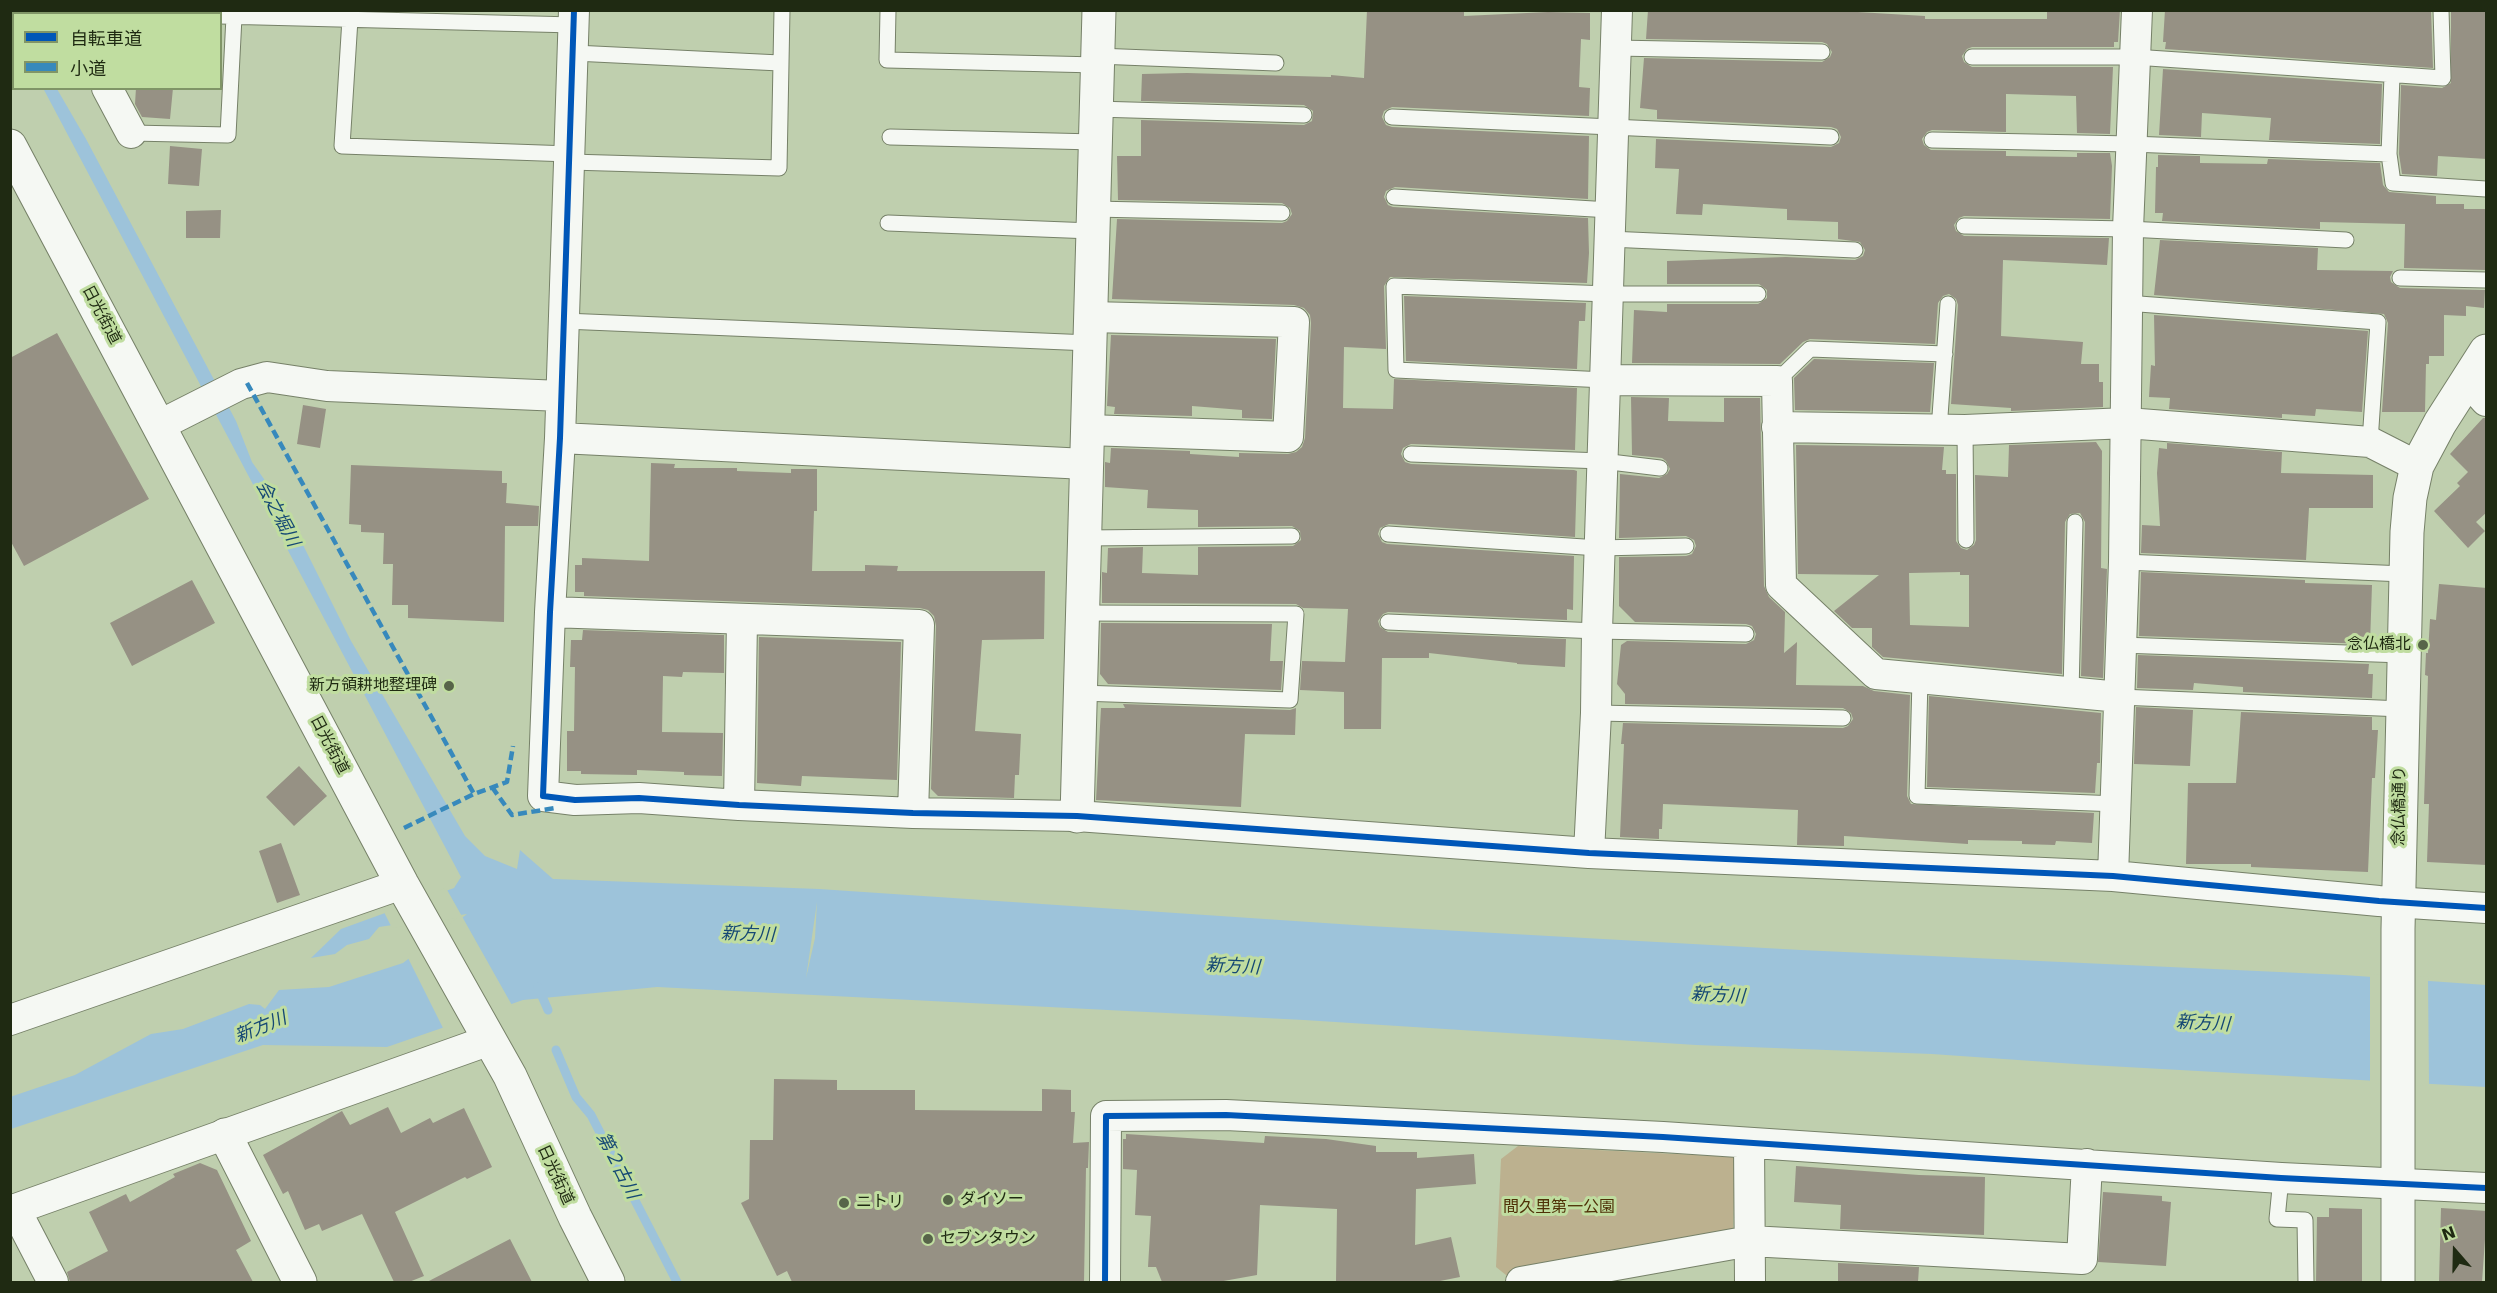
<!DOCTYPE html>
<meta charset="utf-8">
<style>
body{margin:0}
#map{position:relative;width:2497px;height:1293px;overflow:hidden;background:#bfcfae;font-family:"DejaVu Sans","Noto Sans JP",sans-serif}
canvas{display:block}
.frame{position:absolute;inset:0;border:12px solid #1f2a12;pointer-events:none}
.legend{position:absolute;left:12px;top:12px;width:210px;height:78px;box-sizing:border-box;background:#c0dda0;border:2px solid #809567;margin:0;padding:8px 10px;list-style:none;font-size:18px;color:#1f2a12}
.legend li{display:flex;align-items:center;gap:12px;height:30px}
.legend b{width:30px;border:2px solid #809567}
.north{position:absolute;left:2425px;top:1221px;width:60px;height:60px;-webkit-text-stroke:4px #c0dda0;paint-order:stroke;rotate:340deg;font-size:16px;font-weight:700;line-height:24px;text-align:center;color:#1f2a12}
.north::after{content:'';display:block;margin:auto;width:21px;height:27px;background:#1f2a12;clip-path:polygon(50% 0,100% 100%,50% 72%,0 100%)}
</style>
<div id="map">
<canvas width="2497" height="1293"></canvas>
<div class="frame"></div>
<ul class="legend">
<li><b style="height:8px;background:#0057b8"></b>自転車道</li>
<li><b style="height:8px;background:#3789bc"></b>小道</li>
</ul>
<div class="north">N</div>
</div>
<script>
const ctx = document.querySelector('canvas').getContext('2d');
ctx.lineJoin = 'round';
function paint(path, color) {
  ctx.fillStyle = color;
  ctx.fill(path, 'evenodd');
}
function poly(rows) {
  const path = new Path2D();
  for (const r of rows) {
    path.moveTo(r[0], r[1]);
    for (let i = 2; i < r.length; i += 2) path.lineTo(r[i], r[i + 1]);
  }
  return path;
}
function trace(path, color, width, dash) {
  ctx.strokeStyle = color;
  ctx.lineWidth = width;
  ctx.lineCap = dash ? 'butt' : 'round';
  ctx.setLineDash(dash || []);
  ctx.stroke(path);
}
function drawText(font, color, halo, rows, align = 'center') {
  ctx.font = font + ' "DejaVu Sans","Noto Sans JP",sans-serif';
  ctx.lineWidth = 6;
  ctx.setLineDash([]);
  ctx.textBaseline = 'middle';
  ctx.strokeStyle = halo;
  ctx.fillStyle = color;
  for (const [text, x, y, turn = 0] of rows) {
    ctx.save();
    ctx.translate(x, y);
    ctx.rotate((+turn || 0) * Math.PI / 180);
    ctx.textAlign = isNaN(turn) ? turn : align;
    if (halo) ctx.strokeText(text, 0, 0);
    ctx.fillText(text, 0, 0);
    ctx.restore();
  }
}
const green = poly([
 [1518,1146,1735,1157,1733,1233,1511,1279,1496,1267,1501,1159]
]);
const water = poly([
 [43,88,57,89,86,139,236,421,252,462,285,509,351,641,465,836,485,856,517,869,520,850,553,879,819,889,1369,926,1801,950,2344,975,2486,985,2486,1087,2090,1065,1932,1054,1696,1045,1304,1020,657,987,523,1000,387,1047,263,1045,11,1129,10,1097,75,1075,151,1034,183,1029,249,1004,260,1005,265,1009,279,990,329,987,403,963,467,914,379,927,369,939,347,945,335,954,311,958,341,929,454,888,461,877],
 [817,902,815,938,806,978]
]);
const pier = poly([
 [446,888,513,1007,444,1030,407,956,457,918,392,928,383,910],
 [2370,974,2428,977,2429,1086,2370,1083]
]);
const stream = poly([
 [538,987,548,1010],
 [556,1050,576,1097,591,1115,677,1282]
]);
const building = poly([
 [1367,10,1464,10,1464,16,1548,12,1590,13,1590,40,1581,39,1579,87,1590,88,1589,116,1392,107,1384,111,1382,117,1386,125,1392,127,1589,136,1588,199,1395,187,1386,191,1384,197,1388,205,1393,207,1588,218,1589,253,1587,283,1390,277,1384,286,1386,349,1344,347,1343,408,1393,409,1394,379,1577,388,1575,450,1411,444,1403,448,1401,454,1405,462,1411,464,1574,470,1577,471,1575,537,1389,524,1380,528,1378,534,1382,542,1387,544,1574,556,1573,610,1567,609,1567,620,1388,612,1383,614,1378,621,1380,627,1388,632,1566,639,1565,667,1517,664,1517,663,1429,653,1429,658,1382,658,1381,729,1344,729,1344,692,1300,690,1302,661,1345,662,1348,609,1303,608,1296,604,1102,603,1102,572,1107,573,1108,548,1143,547,1142,573,1198,575,1198,547,1293,546,1301,540,1300,531,1292,526,1198,527,1198,510,1147,508,1148,490,1105,487,1105,462,1110,463,1111,448,1190,451,1190,454,1239,457,1239,453,1288,454,1296,452,1302,447,1305,438,1311,323,1310,315,1304,308,1294,305,1112,299,1117,219,1282,223,1287,221,1292,214,1290,208,1282,203,1118,200,1117,156,1141,156,1141,120,1304,125,1312,121,1313,111,1304,105,1141,101,1142,74,1187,73,1331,77,1331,75,1364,78],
 [1648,10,1824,10,1925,16,1925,19,2047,19,2047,10,2120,10,2118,42,2114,42,2114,47,1972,47,1967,49,1962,56,1964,62,1972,67,2113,67,2110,134,2077,133,2076,96,2006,94,2006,132,1932,130,1927,132,1922,139,1924,145,1931,150,2006,151,2006,156,2077,157,2077,153,2110,153,2112,166,2110,219,1964,216,1959,218,1954,225,1956,231,1964,236,2109,238,2107,265,2003,260,2001,336,2083,342,2081,364,2099,364,2099,382,2103,382,2103,407,2011,411,2011,408,1951,404,1958,305,1956,299,1949,294,1943,296,1938,303,1935,344,1810,339,1803,342,1780,364,1632,363,1634,310,1667,312,1667,304,1758,304,1767,298,1767,290,1759,284,1667,284,1667,261,1786,257,1855,260,1863,256,1865,250,1860,242,1838,239,1838,222,1787,220,1787,209,1703,204,1702,215,1676,214,1679,169,1655,168,1656,139,1831,147,1839,143,1841,137,1837,129,1831,127,1657,119,1657,110,1640,108,1644,58,1822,62,1830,57,1832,52,1827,44,1822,42,1646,39],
 [2165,10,2431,10,2433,68,2165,49,2166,42,2163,42],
 [2451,10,2487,10,2487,159,2438,156,2437,176,2402,174,2399,154,2401,85,2442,88,2451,83],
 [2163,69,2382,84,2380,144,2269,140,2271,118,2202,113,2201,137,2159,135],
 [136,88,173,88,170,119,142,117,135,104],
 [170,146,202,149,199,186,168,184],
 [2158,155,2200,156,2200,163,2267,164,2268,159,2380,163,2383,185,2389,192,2436,196,2436,204,2464,204,2464,209,2487,209,2486,270,2404,268,2405,224,2320,222,2320,229,2162,221,2163,213,2155,213,2156,167,2158,167],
 [221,210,220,238,186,238,186,211],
 [2160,240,2318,248,2317,270,2393,271,2390,277,2391,282,2400,288,2485,290,2484,308,2466,306,2466,316,2444,315,2444,356,2429,356,2429,364,2426,364,2425,412,2382,412,2388,323,2384,314,2154,295],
 [1404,296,1586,303,1585,321,1579,321,1577,369,1406,361],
 [2154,315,2368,331,2362,412,2316,409,2315,416,2282,414,2282,418,2169,409,2170,398,2149,397,2151,365,2155,366],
 [57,333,149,499,24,566,10,540,10,358],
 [1111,335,1276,339,1272,419,1242,418,1242,410,1192,406,1192,416,1114,414,1115,407,1107,406],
 [1814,359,1934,363,1930,412,1795,410,1794,378],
 [1631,397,1669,398,1668,421,1724,422,1724,398,1760,398,1764,586,1769,597,1785,612,1784,653,1797,642,1796,685,1863,686,1874,691,1910,695,1907,796,1911,804,2094,813,2092,843,2056,841,2055,845,2022,844,2022,841,1968,840,1968,844,1844,836,1844,846,1797,845,1798,810,1663,804,1662,829,1659,829,1659,839,1620,837,1624,744,1621,744,1623,723,1843,728,1848,726,1853,719,1851,713,1843,708,1625,704,1625,694,1617,684,1621,645,1627,641,1746,644,1754,640,1756,634,1752,626,1746,624,1635,622,1619,606,1619,557,1686,556,1692,554,1696,546,1694,540,1686,536,1619,538,1620,474,1659,478,1667,474,1670,469,1666,461,1662,458,1632,455],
 [303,405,326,409,320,448,297,444],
 [2483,418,2487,418,2487,512,2476,522,2485,531,2468,548,2434,511,2460,486,2457,483,2468,472,2450,454],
 [2096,442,2102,451,2101,568,2107,569,2103,678,2081,676,2085,522,2080,513,2070,514,2065,522,2062,674,1883,657,1872,647,1872,628,1852,628,1834,611,1879,575,1798,574,1796,445,1944,447,1942,470,1946,470,1946,474,1956,474,1956,541,1961,548,1967,550,1974,545,1976,540,1975,475,2008,477,2009,445],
 [1960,572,1960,575,1969,575,1969,627,1910,625,1909,573],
 [2167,443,2282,452,2281,473,2373,475,2373,508,2309,508,2306,560,2141,553,2142,525,2160,526,2157,473,2159,448,2167,449],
 [651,463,675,464,674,468,737,468,737,471,791,473,791,469,817,469,817,511,814,511,812,571,865,571,865,565,898,566,897,571,1045,571,1044,639,982,640,975,731,1021,734,1019,775,1015,775,1014,798,938,796,931,789,936,626,934,616,928,610,920,608,584,596,584,592,575,592,575,565,582,565,582,558,649,561],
 [351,465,502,471,502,483,507,483,506,503,539,506,538,526,505,526,504,622,408,618,408,605,392,605,393,564,383,564,384,533,361,532,361,525,349,524],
 [2141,572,2305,580,2305,583,2372,585,2370,644,2139,636],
 [192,580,215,623,132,666,110,623],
 [2439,584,2487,588,2485,658,2487,658,2487,865,2427,862,2429,804,2424,804,2428,676,2425,675,2426,653,2428,653,2430,619,2436,620],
 [1101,623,1272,624,1270,661,1283,661,1281,690,1108,684,1100,674],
 [583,630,724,635,724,673,683,672,682,677,663,676,662,732,723,733,722,776,684,775,684,772,637,770,637,775,581,774,581,771,567,771,567,731,574,731,575,667,570,667,571,640,582,640],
 [759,637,901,642,897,780,802,776,801,786,757,783],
 [2138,655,2369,664,2368,674,2373,674,2372,698,2243,692,2243,687,2194,683,2193,690,2137,688],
 [1929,696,2101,713,2100,763,2097,763,2095,793,1927,787],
 [1123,704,1290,710,1296,708,1295,735,1245,734,1241,807,1096,800,1101,708,1125,708],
 [2136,707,2193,710,2190,766,2134,764],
 [2241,712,2372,717,2372,730,2378,730,2375,778,2372,778,2368,872,2251,867,2251,864,2186,864,2188,783,2236,783],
 [299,766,327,796,294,826,266,797],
 [281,843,300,895,277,903,259,851],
 [774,1079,837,1080,837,1090,915,1090,915,1110,1042,1111,1042,1089,1071,1090,1071,1112,1075,1112,1073,1143,1089,1142,1088,1168,1086,1168,1084,1282,792,1282,787,1271,777,1276,741,1203,749,1199,750,1140,773,1140],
 [388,1107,401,1133,430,1118,433,1123,464,1108,492,1167,467,1179,465,1177,395,1212,424,1276,409,1282,394,1282,362,1214,322,1231,319,1224,305,1230,288,1191,283,1194,263,1155,342,1111,350,1125],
 [1126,1134,1264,1143,1265,1136,1326,1139,1376,1146,1376,1152,1417,1152,1417,1158,1474,1154,1476,1184,1416,1189,1415,1245,1451,1237,1460,1277,1435,1282,1336,1282,1337,1209,1260,1205,1257,1275,1218,1282,1162,1282,1156,1267,1148,1267,1151,1216,1135,1215,1137,1170,1123,1169,1123,1139,1126,1139],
 [200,1163,217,1170,251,1241,236,1250,253,1282,70,1282,67,1272,108,1251,89,1212,126,1194,130,1202,175,1177,173,1174],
 [1796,1166,1919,1175,1985,1177,1984,1235,1840,1229,1841,1205,1794,1202],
 [2103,1192,2162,1196,2162,1201,2171,1202,2166,1266,2098,1262],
 [2329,1208,2362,1209,2362,1282,2316,1282,2317,1217,2329,1217],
 [2441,1208,2487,1211,2482,1282,2439,1282],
 [510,1239,532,1282,427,1282],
 [1838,1263,1919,1267,1918,1282,1838,1282]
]);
const service = poly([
 [888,10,887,60,1097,65],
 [67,12,108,14],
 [220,16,574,25],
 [350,19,342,146,570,154],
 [1616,48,1822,52],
 [574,53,780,63],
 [1097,56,1276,63],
 [1972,57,2134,57,2443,78,2441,10],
 [2392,76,2389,154,2393,183,2486,189],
 [1096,109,1304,115],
 [1392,117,1831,137],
 [131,133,228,135,234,17],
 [890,137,1095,142],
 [1932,140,2131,144,2389,154],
 [570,162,779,168,782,10],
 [1394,197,1610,210],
 [1093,209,1282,213],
 [888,223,1092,231],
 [1964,226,2128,229,2346,240],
 [1609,239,1855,250],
 [2400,278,2486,280],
 [2126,303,2378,322,2370,442],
 [564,321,1090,343],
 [1605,380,1396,370,1394,286,1608,294,1758,294],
 [1777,381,1810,349,1945,354],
 [1939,430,1948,304],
 [1965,430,1966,540],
 [1411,454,1602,461,1660,468],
 [1388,534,1599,548,1686,546],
 [1084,538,1292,536],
 [2124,562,2404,574],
 [1388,622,1597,631,1746,634],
 [2121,645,2403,655],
 [1920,679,1917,796,2117,804],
 [1080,693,1290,700,1296,614,1082,613],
 [2071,693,2075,522],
 [2120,697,2402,709],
 [1596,713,1843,718],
 [2281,1178,2277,1219,2305,1220,2306,1282]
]);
const minor = poly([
 [66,10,68,14],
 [574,10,560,438,550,612,543,796,575,800,639,798,739,805,913,813,1077,816,1589,853,2113,876,2379,901,2486,908],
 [107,88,131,133],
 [1605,380,1777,381,1781,585,1876,674,2120,697],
 [2467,380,2486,401],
 [160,425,241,384,267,377,327,386,561,396],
 [1777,427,1965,430,2127,423,2370,442,2417,466],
 [1088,430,1288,437,1294,322,1090,317],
 [560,438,1086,464],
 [550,612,919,625,913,813],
 [739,805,742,620],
 [1589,853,1596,713,1597,631,1617,10],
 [2113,876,2124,562,2128,229,2137,10],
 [10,1020,402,884],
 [1749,1143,1750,1282],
 [15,1209,53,1282],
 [10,1211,490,1040],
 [1105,1282,1106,1116,1226,1115,1663,1137,2281,1178,2486,1188],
 [1521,1282,1750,1241,2082,1259,2087,1164]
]);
const tertiary = poly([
 [1077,816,1099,10],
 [225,1135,300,1282],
 [2398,1282,2398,929,2407,532,2410,498,2417,466,2440,423,2486,351]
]);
const trunk = poly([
 [10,146,402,884,510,1076,575,1217,608,1282]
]);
const quiet = poly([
 [247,383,474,794],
 [492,787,512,815,555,808],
 [404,828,474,794,507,782,513,746]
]);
const cycleway = poly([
 [574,10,560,438,550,612,543,796,575,800,639,798,739,805,913,813,1077,816,1589,853,2113,876,2379,901,2486,908],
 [1105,1282,1106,1116,1226,1115,1663,1137,2281,1178,2486,1188]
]);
const markers = [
 [2423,645,6,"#576449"],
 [449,686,6,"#576449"],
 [948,1200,6,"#576449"],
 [844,1203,6,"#576449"],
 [928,1239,6,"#576449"]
];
const streetNames = [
 ["日光街道",101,315,62],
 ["日光街道",329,745,62],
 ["念仏橋通り",2400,806,-89],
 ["日光街道",555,1175,65]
];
const poiNames = [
 ["念仏橋北",2411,645,"right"],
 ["新方領耕地整理碑",437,686,"right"],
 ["ダイソー",960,1200],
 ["ニトリ",856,1203],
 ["セブンタウン",940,1239]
];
const parkNames = [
 ["間久里第一公園",1559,1208]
];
const waterNames = [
 ["会之堀川",277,514,62],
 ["新方川",748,935,2],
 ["新方川",1233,967,3],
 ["新方川",1718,996,3],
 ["新方川",2203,1024,3],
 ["新方川",261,1028,-22],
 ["第２古川",617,1166,63]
];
paint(green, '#bcb18f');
paint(water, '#9dc3da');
paint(pier, '#bfcfae');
trace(stream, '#9dc3da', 9);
paint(building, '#969184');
trace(service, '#768168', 17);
trace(minor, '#768168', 32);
trace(tertiary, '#768168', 35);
trace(trunk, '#768168', 35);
trace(service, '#f5f8f3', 15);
trace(minor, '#f5f8f3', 30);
trace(tertiary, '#f5f8f3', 33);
trace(trunk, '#f5f8f3', 33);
trace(quiet, '#3789bc', 4.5, [9, 4.5]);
trace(cycleway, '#0057b8', 6);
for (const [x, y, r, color] of markers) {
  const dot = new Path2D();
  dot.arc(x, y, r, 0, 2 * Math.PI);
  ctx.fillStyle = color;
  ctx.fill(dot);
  trace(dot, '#c0dda0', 2);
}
drawText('16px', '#1f2a12', '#c0dda0', streetNames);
drawText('16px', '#1f2a12', '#c0dda0', poiNames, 'left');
drawText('16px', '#4f3107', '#c0dda0', parkNames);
drawText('italic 18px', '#154874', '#c0dda0', waterNames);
</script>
